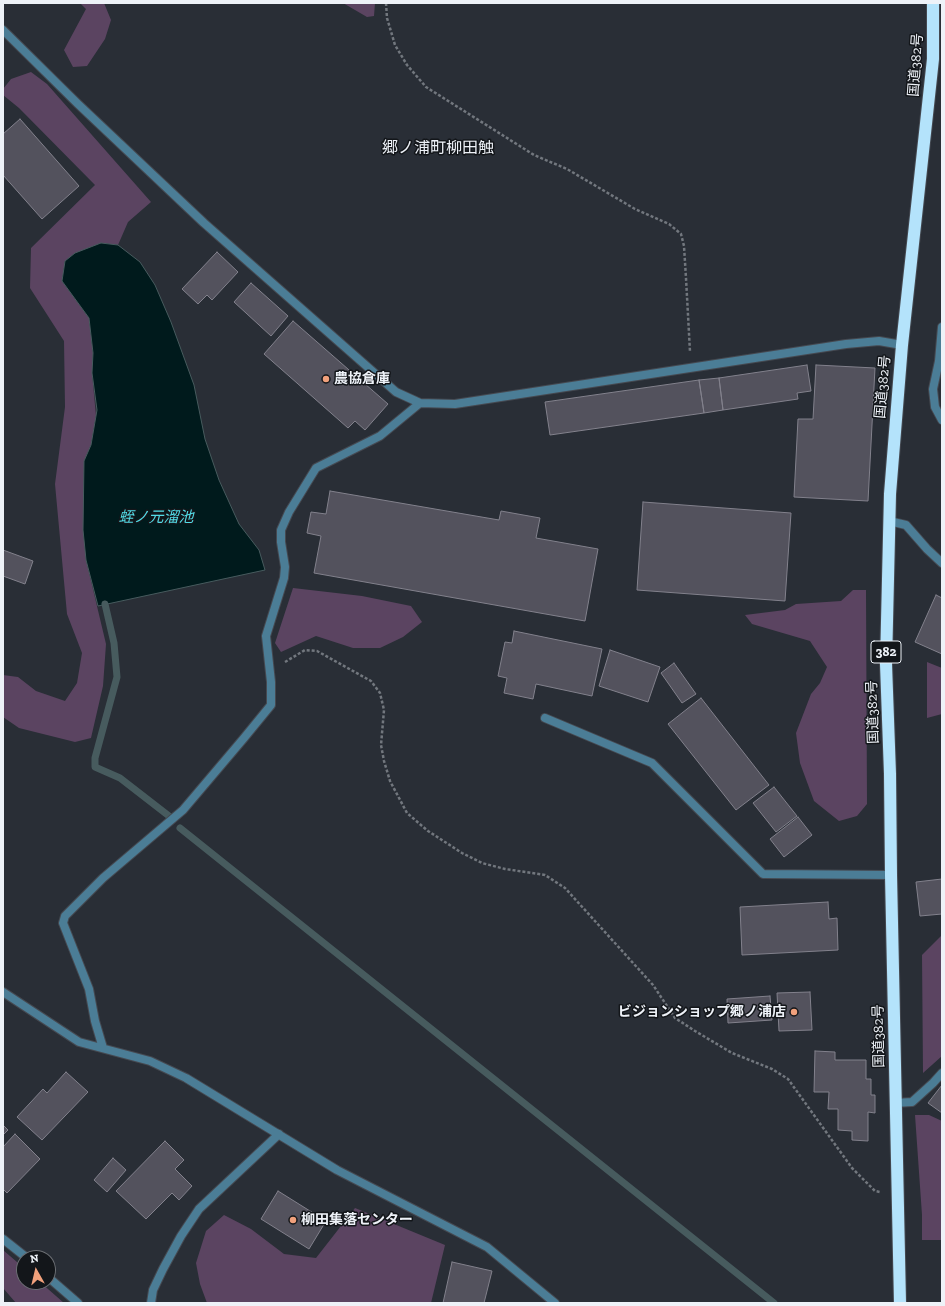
<!DOCTYPE html>
<meta charset="utf-8">
<style>
body{margin:0}
#map{position:relative;width:945px;height:1306px;overflow:hidden;background:#292e36;font-family:"Zilla Slab",serif}
canvas{display:block}
.frame{position:absolute;inset:0;border:4px solid #eef2f8;pointer-events:none}
.north{position:absolute;left:16px;top:1250px;width:40px;height:40px;box-sizing:border-box;background:#13161a;border:1px solid #6b6e73;border-radius:50%;rotate:352deg;font-size:11px;font-weight:700;line-height:16px;text-align:center;color:#eef2f8}
.north::after{content:'';display:block;margin:auto;width:14px;height:18px;background:#f1a17c;clip-path:polygon(50% 0,100% 100%,50% 72%,0 100%)}
</style>
<div id="map">
<canvas width="945" height="1306"></canvas>
<div class="frame"></div>
<div class="north">N</div>
</div>
<script>
const ctx = document.querySelector('canvas').getContext('2d');
ctx.lineJoin = 'round';
function paint(path, color) {
  ctx.fillStyle = color;
  ctx.fill(path, 'evenodd');
}
function poly(rows) {
  const path = new Path2D();
  for (const r of rows) {
    path.moveTo(r[0], r[1]);
    for (let i = 2; i < r.length; i += 2) path.lineTo(r[i], r[i + 1]);
  }
  return path;
}
function trace(path, color, width, dash) {
  ctx.strokeStyle = color;
  ctx.lineWidth = width;
  ctx.lineCap = dash ? 'butt' : 'round';
  ctx.setLineDash(dash || []);
  ctx.stroke(path);
}
function drawText(font, color, halo, rows, align = 'center') {
  ctx.font = font + ' "Zilla Slab","Noto Sans JP",serif';
  ctx.lineWidth = 3;
  ctx.setLineDash([]);
  ctx.textBaseline = 'middle';
  ctx.strokeStyle = halo;
  ctx.fillStyle = color;
  for (const [text, x, y, turn = 0] of rows) {
    ctx.save();
    ctx.translate(x, y);
    ctx.rotate((+turn || 0) * Math.PI / 180);
    ctx.textAlign = isNaN(turn) ? turn : align;
    if (halo) ctx.strokeText(text, 0, 0);
    ctx.fillText(text, 0, 0);
    ctx.restore();
  }
}
const green = poly([
 [80,3,104,3,111,20,105,39,87,66,73,67,64,50,86,9],
 [343,3,375,3,374,16,367,17],
 [31,72,47,84,151,202,128,222,118,245,101,243,65,261,62,281,89,318,93,353,92,373,96,416,91,445,84,461,86,560,106,644,103,686,91,738,75,742,19,728,3,717,3,675,18,677,36,691,65,701,77,683,82,653,67,614,55,484,65,407,64,341,30,288,31,248,95,185,19,108,3,95,3,89,11,79],
 [293,588,362,596,411,606,422,622,403,637,380,648,353,648,316,636,281,652,275,643],
 [853,590,866,590,867,804,857,816,839,821,814,801,800,763,796,733,811,694,820,683,827,667,810,641,752,624,745,615,785,610,796,604,841,601],
 [927,662,942,668,942,714,927,718],
 [942,935,942,1056,923,1073,922,955],
 [915,1115,929,1115,942,1121,942,1240,922,1240,922,1215],
 [355,1208,445,1245,431,1303,207,1303,200,1284,196,1263,206,1231,224,1215,251,1229,284,1254,316,1258],
 [3,1250,24,1268,24,1282,40,1282,64,1303,16,1303,3,1288]
]);
const water = poly([
 [101,243,118,245,140,262,155,285,171,322,194,385,205,439,219,480,239,524,259,550,265,570,98,606,86,560,83,530,84,461,91,445,97,410,92,373,93,353,89,318,62,281,65,261,75,253,101,243]
]);
const stream = poly([
 [105,604,114,643,117,677,95,758,95,767,120,778,169,816],
 [180,828,774,1303]
]);
const building = poly([
 [20,119,79,186,42,219,3,175,3,134,20,119],
 [217,252,238,272,212,300,207,295,198,304,182,289,217,252],
 [251,283,288,316,271,336,234,302,251,283],
 [293,321,388,404,365,430,355,421,348,428,264,354,293,321],
 [807,365,811,391,797,393,798,399,723,410,719,378,807,365],
 [816,365,875,368,868,501,794,497,798,419,813,419,816,365],
 [719,378,723,410,704,413,699,380,719,378],
 [699,380,704,413,550,435,545,402,699,380],
 [330,491,499,520,501,511,540,518,536,538,598,549,585,621,314,573,321,536,307,533,311,512,326,514,330,491],
 [643,502,791,513,785,601,637,590,643,502],
 [3,550,33,561,25,584,3,576,3,550],
 [936,595,942,598,942,654,915,642,936,595],
 [514,631,602,649,592,696,536,684,533,699,504,693,507,678,498,676,505,642,512,643,514,631],
 [610,650,660,667,648,702,599,686,610,650],
 [674,663,696,694,682,703,661,673,674,663],
 [701,698,769,785,736,810,668,724,701,698],
 [774,787,797,816,776,832,753,803,774,787],
 [798,817,812,835,784,857,770,839,798,817],
 [942,879,942,914,920,916,916,882,942,879],
 [828,902,829,919,837,918,838,950,742,955,740,907,828,902],
 [810,992,812,1030,779,1031,777,993,810,992],
 [770,996,772,1020,728,1023,727,999,770,996],
 [815,1051,835,1052,835,1060,866,1060,866,1079,871,1079,871,1095,875,1095,875,1113,868,1112,868,1141,852,1140,852,1131,838,1130,838,1109,828,1109,829,1092,814,1092,815,1051],
 [66,1072,88,1092,42,1140,17,1117,43,1089,47,1093,66,1072],
 [942,1085,942,1113,928,1103,942,1085],
 [3,1125,8,1130,3,1135,3,1125],
 [15,1134,40,1159,7,1193,3,1189,3,1147,15,1134],
 [165,1141,184,1160,175,1169,192,1186,179,1200,172,1193,146,1219,116,1191,165,1141],
 [113,1158,126,1170,107,1192,94,1180,113,1158],
 [278,1191,326,1221,309,1249,261,1219,278,1191],
 [452,1262,492,1271,484,1303,443,1303,452,1262]
]);
const path = poly([
 [386,3,387,18,395,45,407,65,426,87,534,155,567,169,635,209,669,224,681,234,684,246,686,278,690,352],
 [285,662,305,650,317,651,371,681,380,693,384,710,381,745,384,761,390,781,407,813,428,831,462,853,482,863,505,869,545,875,565,888,653,985,675,1018,695,1031,732,1053,772,1069,788,1079,852,1168,875,1191,880,1192]
]);
const lane = poly([
 [545,718,652,763,763,874,891,875]
]);
const street = poly([
 [3,30,78,104,204,223,396,392,420,403,455,404,846,344,879,341,902,345],
 [942,327,939,361,933,389,935,407,942,420],
 [889,521,906,525,927,549,942,563],
 [3,992,79,1042,150,1061,186,1078,337,1170,487,1247,555,1303],
 [103,1048,95,1021,89,989,63,923,65,916,103,878,183,810,244,738,271,705,271,682,266,636,284,578,285,567,281,542,281,530,289,512,316,468,380,436,420,403],
 [895,1103,912,1102,933,1083,942,1073],
 [3,1239,27,1258],
 [48,1277,78,1303],
 [151,1303,153,1290,163,1269,181,1236,199,1209,279,1134]
]);
const highway = poly([
 [900,1303,891,875,890,774,886,664,890,494,902,345,933,59,933,3]
]);
const markers = [
 [326,379,4,"#f1a17c"],
 [794,1012,4,"#f1a17c"],
 [293,1220,4,"#f1a17c"]
];
const shields = [
 [886,652,30]
];
const shieldNames = [
 ["382",886,652]
];
const streetNames = [
 ["国道382号",916,65,-86],
 ["国道382号",883,387,-85],
 ["国道382号",873,712,-92],
 ["国道382号",879,1036,-91]
];
const poiNames = [
 ["農協倉庫",334,379],
 ["ビジョンショップ郷ノ浦店",786,1012,"right"],
 ["柳田集落センター",301,1220]
];
const waterNames = [
 ["蛭ノ元溜池",156,518]
];
const quarterNames = [
 ["郷ノ浦町柳田触",438,148]
];
paint(green, '#5b4461');
paint(water, '#001a1c');
trace(water, '#475b5e', 1);
trace(stream, '#475b5e', 7);
paint(building, '#53525d');
trace(building, '#82818c', 1);
trace(lane, '#454951', 10);
trace(street, '#454951', 10);
trace(highway, '#454951', 14);
trace(path, '#72777e', 2.5, [3, 2]);
trace(lane, '#4b7d96', 8);
trace(street, '#4b7d96', 8);
trace(highway, '#b4e3fb', 12);
for (const [x, y, r, color] of markers) {
  const dot = new Path2D();
  dot.arc(x, y, r, 0, 2 * Math.PI);
  ctx.fillStyle = color;
  ctx.fill(dot);
  trace(dot, '#13161a', 1.5);
}
for (const [x, y, w] of shields) {
  const box = new Path2D();
  box.roundRect(x - w / 2, y - 11, w, 22, 3);
  ctx.fillStyle = '#13161a';
  ctx.fill(box);
  trace(box, '#eef2f8', 1);
}
drawText('bold 13px', '#eef2f8', null, shieldNames);
drawText('14px', '#eef2f8', '#13161a', streetNames);
drawText('bold 14px', '#eef2f8', '#13161a', poiNames, 'left');
drawText('italic 15px', '#53dce7', '#13161a', waterNames);
drawText('16px', '#eef2f8', '#13161a', quarterNames);
</script>
